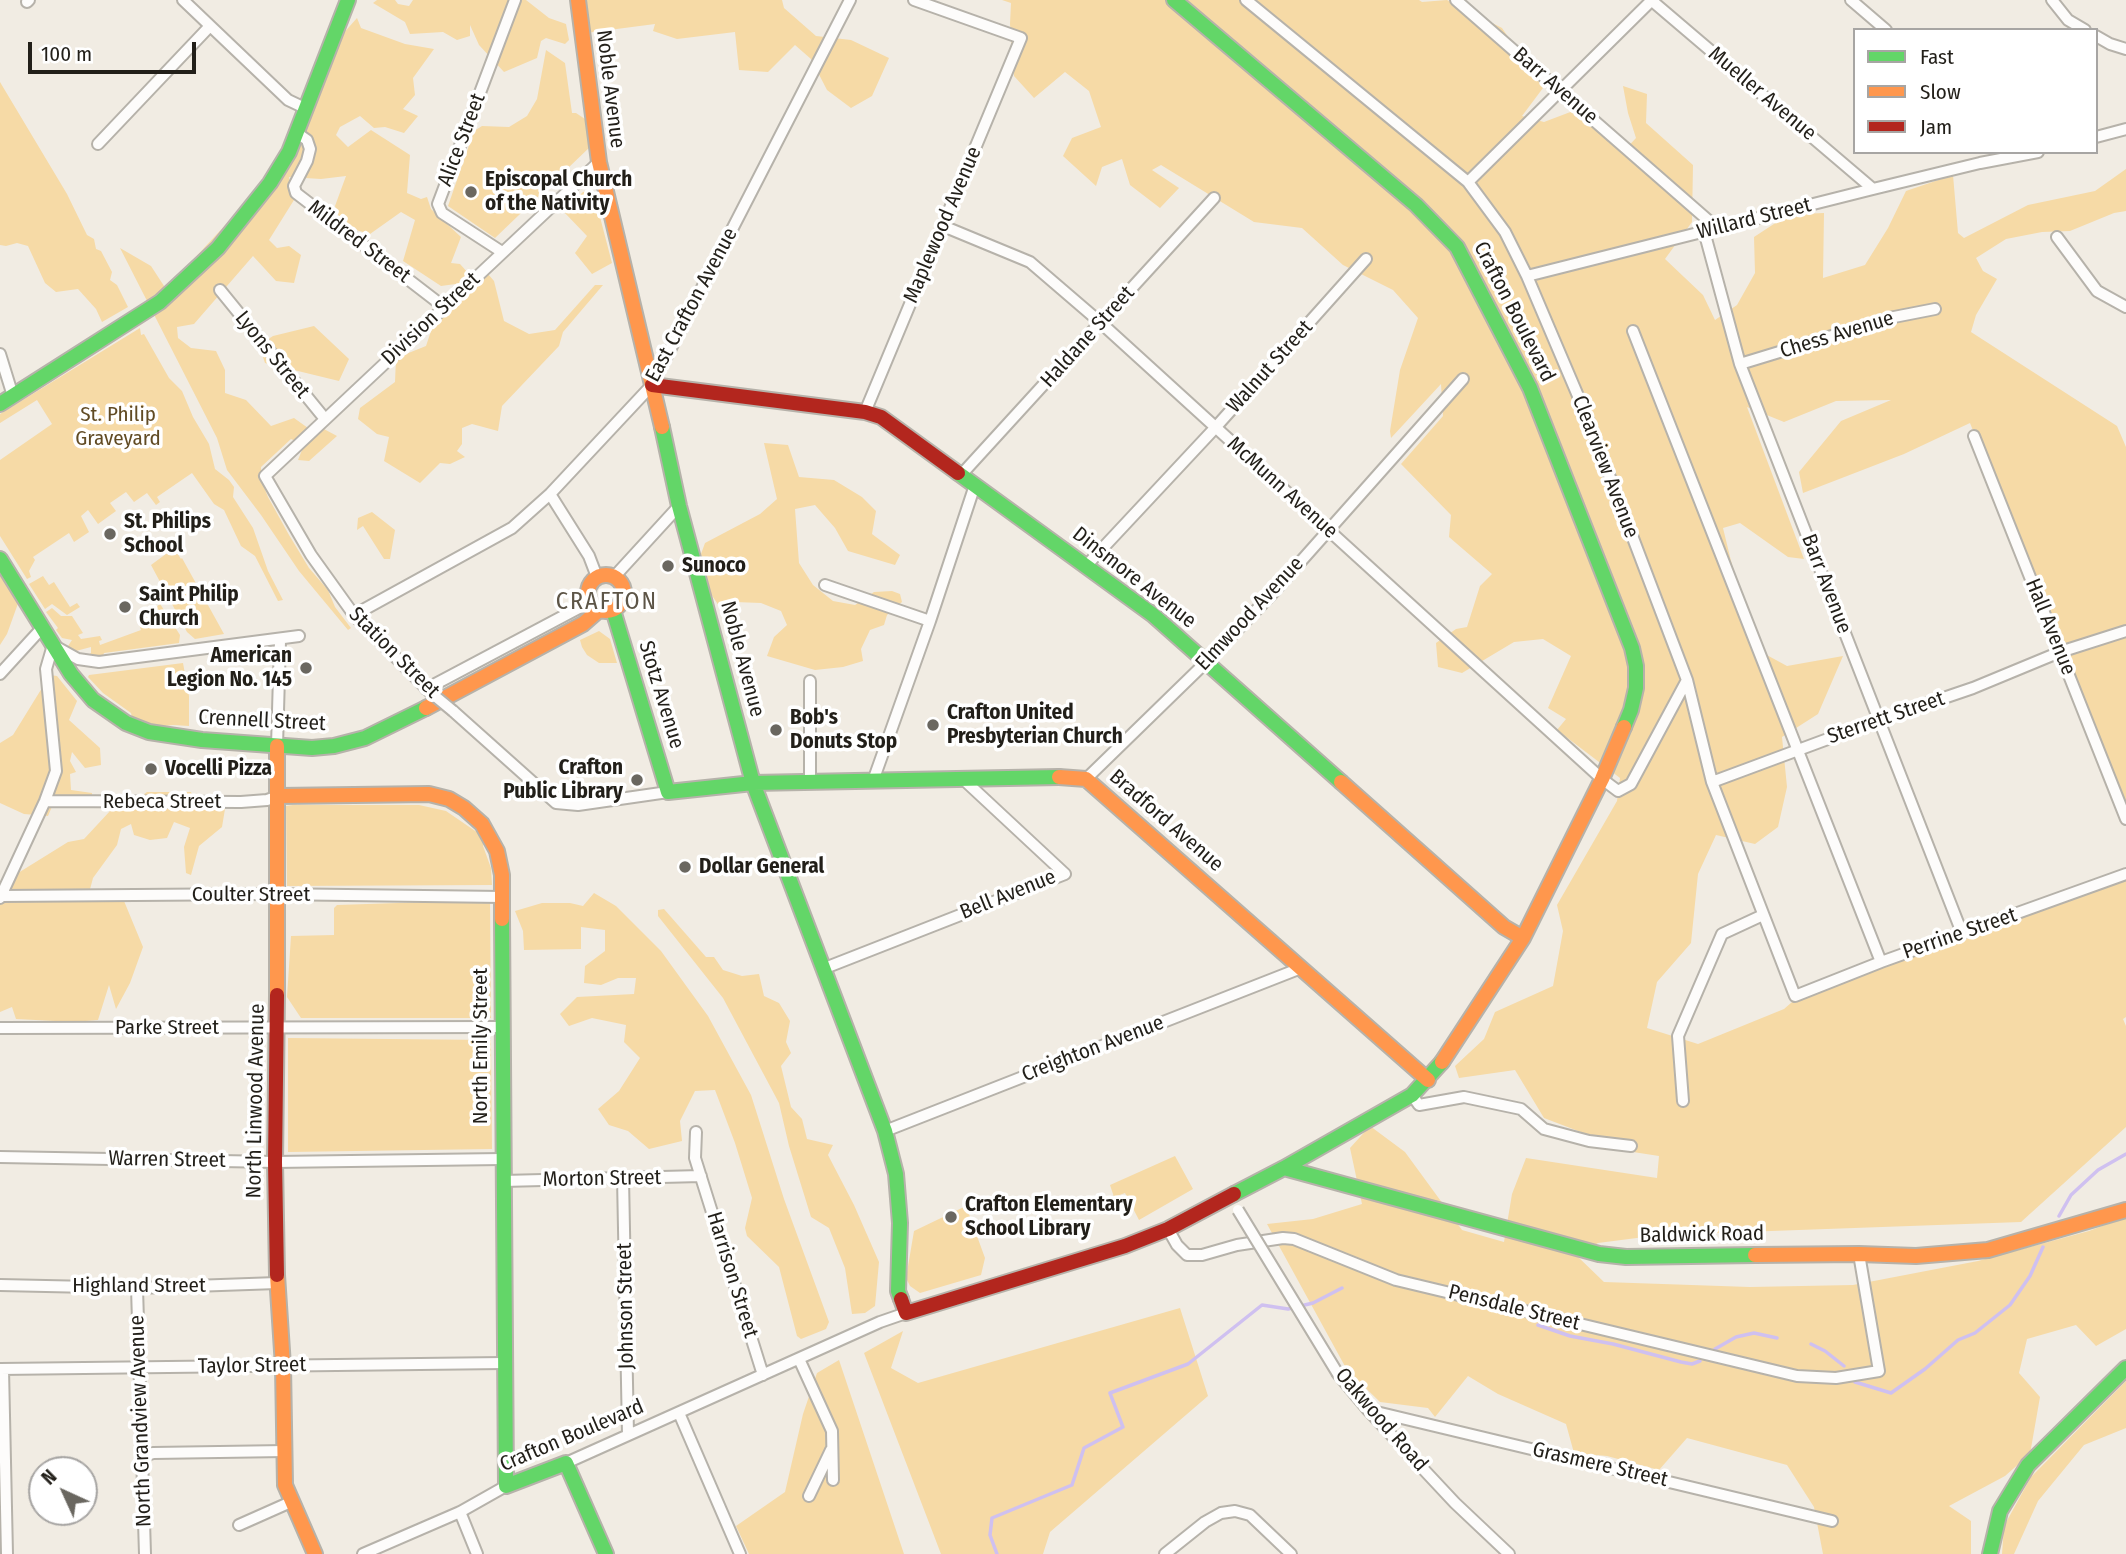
<!DOCTYPE html>
<style>
body{margin:0}
#map{position:relative;width:2126px;height:1554px;overflow:hidden;background:#f1ece3;font-family:"Fira Sans Condensed",sans-serif}
canvas{display:block}
.legend{position:absolute;left:1853px;top:28px;width:245px;height:126px;box-sizing:border-box;background:#fff;border:2px solid #a7a5a3;margin:0;padding:9px 12px;list-style:none;font-size:21px;color:#221f19}
.legend li{display:flex;align-items:center;gap:14px;height:35px}
.legend b{width:35px;border:2px solid #a7a5a3}
.north{position:absolute;left:28px;top:1456px;width:70px;height:70px;box-sizing:border-box;background:#fff;border:2px solid #a7a5a3;border-radius:50%;rotate:315deg;font-size:19px;font-weight:700;line-height:28px;text-align:center;color:#221f19}
.north::after{content:'';display:block;margin:auto;width:24px;height:32px;background:#6a6760;clip-path:polygon(50% 0,100% 100%,50% 72%,0 100%)}
.scale{position:absolute;left:28px;top:42px;width:168px;height:32px;box-sizing:border-box;border:4px solid #221f19;border-top:0;padding-left:9px;font-size:21px;line-height:24px;white-space:nowrap;color:#221f19;-webkit-text-stroke:5px #fff;paint-order:stroke}
</style>
<div id="map">
<canvas width="2126" height="1554"></canvas>
<ul class="legend">
<li><b style="height:9px;background:#63d668"></b>Fast</li>
<li><b style="height:9px;background:#ff974d"></b>Slow</li>
<li><b style="height:9px;background:#b3261e"></b>Jam</li>
</ul>
<div class="north">N</div>
<div class="scale">100 m</div>
</div>
<script>
const ctx = document.querySelector('canvas').getContext('2d');
ctx.lineJoin = 'round';
function paint(path, color) {
  ctx.fillStyle = color;
  ctx.fill(path, 'evenodd');
}
function poly(rows) {
  const path = new Path2D();
  for (const r of rows) {
    if (r.length === 3) {
      path.moveTo(r[0] + r[2], r[1]);
      path.arc(r[0], r[1], r[2], 0, 2 * Math.PI);
      continue;
    }
    path.moveTo(r[0], r[1]);
    for (let i = 2; i < r.length; i += 2) path.lineTo(r[i], r[i + 1]);
  }
  return path;
}
function trace(path, color, width, dash) {
  ctx.strokeStyle = color;
  ctx.lineWidth = width;
  ctx.lineCap = dash ? 'butt' : 'round';
  ctx.setLineDash(dash || []);
  ctx.stroke(path);
}
function drawText(font, color, halo, rows, align = 'center') {
  ctx.font = font + ' "Fira Sans Condensed",sans-serif';
  ctx.lineWidth = 7;
  ctx.setLineDash([]);
  ctx.textBaseline = 'middle';
  ctx.strokeStyle = halo;
  ctx.fillStyle = color;
  for (const [text, x, y, turn = 0] of rows) {
    ctx.save();
    ctx.translate(x, y);
    ctx.rotate((+turn || 0) * Math.PI / 180);
    ctx.textAlign = isNaN(turn) ? turn : align;
    if (halo) ctx.strokeText(text, 0, 0);
    ctx.fillText(text, 0, 0);
    ctx.restore();
  }
}
const green = poly([
 [377,0,395,0,398,4,409,6,413,0,526,0,549,18,566,24,569,40,565,44,546,38,541,41,537,58,504,72,479,45,470,25,470,36,457,40,443,32,410,34,405,22,373,3],
 [582,0,782,0,784,8,816,36,851,40,889,58,872,96,851,108,827,90,811,59,795,45,768,72,739,70,735,32,677,39,653,31,655,24,586,33,590,30,589,21,583,20],
 [1002,0,1419,0,1422,2,1447,0,1502,28,1543,88,1522,116,1544,122,1573,111,1622,153,1636,138,1628,113,1623,86,1647,94,1646,123,1693,165,1692,222,1665,259,1703,295,1715,320,1737,305,1755,273,1754,237,1780,220,1800,214,1824,213,1823,278,1865,265,1888,228,1906,191,1953,175,1958,233,1964,238,2028,205,2095,191,2126,169,2126,211,2114,213,2070,231,2042,232,2006,239,1976,258,1983,271,1997,279,1976,315,1971,332,2117,426,2126,447,2126,820,1970,423,1904,454,1803,493,1799,472,1841,421,1891,400,1836,401,1784,422,1747,407,1804,559,1788,557,1740,523,1723,528,1752,647,1787,666,1843,656,1818,714,1782,737,1787,787,1778,827,1755,844,1716,835,1698,874,1691,943,1657,982,1647,1028,1698,1044,1784,1009,1799,996,2126,869,2126,1017,2123,1019,2126,1026,2126,1127,2021,1222,1660,1235,1598,1243,1576,1255,1604,1282,1750,1287,1853,1285,1978,1261,2089,1231,2126,1217,2126,1329,2096,1346,2076,1325,2027,1339,2019,1373,2040,1397,2030,1454,2005,1476,1949,1506,1971,1521,1971,1554,1823,1554,1814,1507,1787,1465,1687,1438,1659,1470,1607,1456,1574,1453,1566,1424,1498,1394,1468,1376,1435,1417,1428,1408,1380,1402,1347,1370,1267,1224,1313,1219,1362,1204,1350,1148,1370,1126,1405,1152,1462,1230,1504,1242,1512,1194,1526,1158,1657,1178,1659,1156,1633,1152,1544,1118,1515,1070,1459,1078,1455,1066,1484,1039,1495,1012,1553,986,1563,931,1557,905,1617,801,1620,778,1557,730,1566,719,1548,708,1571,656,1543,639,1514,642,1462,673,1438,667,1436,643,1456,629,1467,627,1480,586,1492,574,1449,537,1451,515,1401,464,1443,416,1441,384,1391,438,1390,431,1400,370,1418,318,1393,290,1343,265,1302,228,1254,222,1161,165,1152,170,1179,188,1160,208,1130,185,1122,159,1102,167,1096,186,1063,156,1072,138,1101,127,1089,91,1065,72,1034,98,1014,76,1010,24,1011,3],
 [357,18,361,28,405,44,434,49,413,78,415,95,403,109,418,116,404,133,385,127,374,128,360,116,340,127,336,135,348,147,371,130,410,155,407,193,421,199,427,197,431,209,461,237,451,263,460,264,469,274,463,283,441,286,403,261,415,220,401,212,370,234,342,226,335,206,346,176,321,179,289,177,294,200,269,240,277,248,289,246,301,255,294,283,276,281,253,256,194,324,177,327,178,338,191,348,216,351,225,370,225,393,246,400,271,426,294,418,315,433,322,428,337,436,309,461,298,460,304,445,291,439,261,467,261,479,268,497,289,535,309,568,328,590,335,607,351,628,348,630,299,571,261,515,227,470,217,438,120,248,151,266,166,289,254,194,298,122,341,36],
 [546,50,565,63,572,113,576,113,588,121,591,146,495,238,448,206,474,131,482,126,509,127,527,116,537,99],
 [0,82,67,194,87,235,94,239,96,249,101,251,112,272,110,280,117,285,128,307,102,322,96,309,78,289,56,292,45,283,28,246,17,243,6,246,0,245],
 [589,191,594,194,612,263,592,274,575,253,587,236,563,211,583,192],
 [488,274,494,281,504,321,529,334,555,330,595,285,603,285,563,332,559,346,502,406,498,431,472,424,462,428,462,444,457,451,465,457,450,464,440,463,420,483,384,461,389,437,377,434,358,419,360,408,395,382,396,358,426,346,435,319],
 [314,326,349,359,339,381,265,363,259,345,273,336],
 [140,328,141,335,144,334,169,378,182,391,193,417,209,444,215,469,229,480,234,487,233,497,253,528,268,571,283,600,278,601,255,556,241,546,224,510,214,504,192,473,157,497,160,502,156,505,147,493,134,502,126,492,110,503,116,511,98,524,88,510,81,516,89,532,74,542,69,533,33,557,35,560,29,571,31,577,27,579,0,536,0,460,52,424,37,400,0,423,0,414],
 [764,443,788,445,799,477,834,480,862,497,876,511,872,534,900,555,895,565,848,551,835,528,815,505,795,509,799,563,813,585,833,601,855,605,874,592,892,591,900,594,902,602,887,615,884,625,870,630,861,649,863,661,843,667,815,670,767,656,774,637,787,625,781,611,761,603,735,602,721,609,711,594,701,554,705,543,760,514,777,499],
 [372,512,395,530,390,559,384,559,363,526,357,530,358,518],
 [174,548,181,559,182,558,224,634,195,639,187,632,151,565],
 [0,573,7,576,20,598,7,634,0,645],
 [43,576,49,585,54,582,70,607,77,603,80,607,67,615,52,604,45,609,29,584],
 [155,596,180,635,179,643,104,653,102,658,87,656,91,653,91,647,72,652,68,646,72,640,62,638,56,630,58,628,46,612,52,608,61,616,72,616,83,633,78,635,81,639,100,636,102,640,99,641,100,645,141,630,139,624,144,619,143,617,160,604],
 [599,631,610,639,617,663,599,663,587,655,582,647,580,640],
 [183,663,189,696,189,726,173,725,146,728,133,722,131,713,103,693,88,677,89,675],
 [50,675,57,676,77,701,69,720,100,748,101,765,85,768,72,752,70,761,76,772,70,774,71,790,92,793,92,797,53,804,48,816,24,814,0,803,0,743,13,735],
 [147,792,191,792,195,805,225,809,222,827,199,846,191,875,186,873,184,847,190,828,174,822,167,838,150,840,134,835,131,824,121,829,117,845,93,878,89,893,81,900,124,901,143,947,130,983,116,1009,109,985,98,1020,74,1022,16,1019,12,1007,0,1012,0,888,10,886,18,873,68,842,84,839,110,811,126,807],
 [293,805,419,805,446,811,484,837,483,846,491,868,492,885,287,886,286,806],
 [594,893,616,906,661,951,708,1016,751,1095,784,1199,829,1322,826,1329,801,1339,797,1336,779,1267,747,1236,745,1228,752,1198,735,1143,715,1090,695,1091,680,1121,682,1141,649,1149,628,1131,609,1125,598,1109,619,1091,640,1058,624,1042,626,1025,592,1018,569,1026,560,1014,577,997,634,994,636,978,618,978,601,985,584,983,585,966,605,951,605,930,581,927,581,949,524,950,523,931,515,911,542,903,570,903,583,906],
 [490,900,491,1018,301,1018,287,997,291,936,334,935,334,908,337,905],
 [664,909,706,957,714,957,723,970,742,976,759,974,764,996,779,1003,790,1021,786,1042,791,1053,781,1066,791,1107,802,1119,807,1139,833,1145,828,1155,854,1205,879,1262,875,1306,865,1313,852,1314,845,1268,829,1228,811,1217,789,1146,779,1103,723,998,658,916,658,910],
 [288,1038,491,1040,492,1149,288,1152],
 [1175,1156,1193,1189,1139,1220,1125,1193,1114,1197,1110,1185],
 [966,1206,985,1258,981,1275,920,1293,910,1286,906,1278,914,1231],
 [1180,1308,1208,1396,1050,1532,1043,1554,941,1554,864,1353,903,1331,891,1368,918,1383],
 [839,1360,904,1554,749,1554,736,1526,785,1492,803,1414,817,1373],
 [2126,1381,2126,1428,2084,1445,2038,1501,2014,1554,2002,1554,2004,1526,2031,1477]
]);
const stream = poly([
 [2059,1216,2071,1195,2098,1170,2126,1154],
 [1538,1325,1570,1336,1613,1344,1681,1362,1692,1364,1700,1361],
 [1811,1344,1825,1351,1844,1366],
 [1715,1349,1736,1337,1754,1333,1777,1338],
 [1855,1382,1891,1393,1925,1369,1958,1340,1975,1333,2010,1305,2030,1276,2043,1247],
 [997,1554,990,1535,992,1518,1072,1485,1084,1448,1123,1427,1110,1393,1188,1364,1262,1305,1288,1309,1313,1303,1342,1288]
]);
const street = poly([
 [183,0,288,100,307,109],
 [1246,0,1468,182,1505,232,1527,276,1587,417,1687,680,1712,782,1795,996,1881,962,2126,874],
 [1456,0,1717,228],
 [1651,0,1873,189],
 [1851,0,1886,30],
 [2052,0,2068,20,2085,30],
 [27,2,29,0],
 [2096,36,2110,44,2126,49],
 [297,133,307,140,310,149,307,161,294,186,296,193,444,307],
 [2096,137,2126,129],
 [98,144,210,26],
 [1468,182,1652,0],
 [943,226,1030,262,1101,323,1602,779,1618,791,1631,784,1687,680],
 [1704,231,1740,364,1962,933],
 [2057,237,2097,291,2126,307],
 [502,252,442,213,438,204,515,0],
 [1527,276,1873,189,1980,163,2038,152],
 [220,290,325,419],
 [1633,331,1881,962],
 [0,354,13,396],
 [1740,364,1894,317,1935,309],
 [865,412,1021,38,914,0],
 [1974,436,2126,819],
 [961,475,1214,198],
 [550,494,589,556,597,577],
 [1086,566,1215,428,1366,259],
 [614,577,679,506],
 [825,585,930,621],
 [354,615,512,528,550,494,652,385,850,0],
 [0,674,42,628],
 [810,681,810,782],
 [426,689,590,602],
 [430,692,354,615,311,555,265,476,599,162],
 [453,711,556,803,578,805,668,792],
 [277,746,280,641],
 [1086,779,1199,669,1271,595,1463,379],
 [873,781,930,621,975,485],
 [1712,782,1879,720,1973,688,2060,652,2126,631],
 [45,801,241,802,267,800,279,796],
 [1,896,269,894,502,897],
 [0,898,45,801,56,771,46,669,53,645,78,659,99,662,299,636],
 [825,968,1065,874,963,779],
 [0,1028,503,1027],
 [1412,1095,1419,1105,1464,1097,1521,1109,1544,1129,1589,1141,1631,1146],
 [1683,1101,1678,1036,1722,934,1763,915],
 [885,1131,1301,968],
 [696,1132,695,1158,763,1375],
 [0,1157,275,1162,502,1159],
 [623,1178,628,1434],
 [503,1181,701,1176],
 [1168,1229,1177,1245,1187,1255,1202,1255,1237,1245,1283,1238,1294,1239,1396,1280,1797,1376,1836,1378,1879,1371,1859,1254],
 [0,1285,137,1288,277,1283],
 [137,1288,145,1554],
 [799,1359,832,1431,833,1480],
 [0,1369,504,1363],
 [3,1369,7,1554],
 [1338,1374,1368,1410,1455,1503,1509,1554],
 [1368,1410,1832,1521],
 [679,1413,740,1554],
 [142,1457,153,1453,285,1451],
 [566,1463,880,1322,906,1313],
 [809,1496,831,1450],
 [460,1512,477,1554],
 [239,1525,293,1501],
 [363,1554,460,1512,506,1486],
 [1165,1554,1205,1522,1221,1513,1235,1511,1250,1515,1291,1554]
]);
const fast = poly([
 [1174,0,1416,205,1457,247,1530,388,1632,648,1636,666,1636,688,1631,710,1624,727],
 [0,404,160,302,218,248,270,183,289,152,348,0],
 [662,427,679,506,753,783,885,1131,896,1174,900,1223,898,1291,901,1299],
 [958,473,1153,615,1341,782],
 [0,559,71,674,93,700,126,723,149,732,202,740,312,748,334,746,365,738,426,708],
 [613,610,668,792,753,783,1059,777],
 [502,919,506,1486,566,1463,606,1554],
 [1284,1168,1412,1095,1442,1062],
 [1234,1194,1284,1168,1599,1254,1626,1257,1755,1255],
 [1990,1554,2000,1511,2028,1465,2126,1368]
]);
const slow = poly([
 [578,0,599,162,662,427],
 [606,593,18],
 [426,708,583,624,599,610],
 [277,746,277,995],
 [1059,777,1086,779,1428,1080],
 [1341,782,1504,927,1523,938],
 [279,796,429,794,449,799,464,808,482,824,497,851,502,875,502,919],
 [1442,1062,1523,938,1602,779,1624,727],
 [1755,1255,1859,1254,1916,1256,1988,1250,2126,1210],
 [277,1275,283,1366,285,1485,315,1554]
]);
const jam = poly([
 [652,385,865,412,881,417,958,473],
 [277,1275,275,1162,277,995],
 [901,1299,906,1313,1125,1246,1168,1229,1234,1194]
]);
const streetBridge = poly([
 [430,692,453,711],
 [1238,1210,1338,1374]
]);
const markers = [
 [471,192,7,"#6a6760"],
 [110,534,7,"#6a6760"],
 [668,566,7,"#6a6760"],
 [125,607,7,"#6a6760"],
 [306,668,7,"#6a6760"],
 [933,725,7,"#6a6760"],
 [776,730,7,"#6a6760"],
 [151,769,7,"#6a6760"],
 [637,780,7,"#6a6760"],
 [685,867,7,"#6a6760"],
 [951,1217,7,"#6a6760"]
];
const streetNames = [
 ["Barr Avenue",1555,86,41],
 ["Noble Avenue",610,89,83],
 ["Mueller Avenue",1762,94,40],
 ["Alice Street",462,140,-69],
 ["Willard Street",1754,219,-14],
 ["Maplewood Avenue",943,225,-67],
 ["Mildred Street",359,242,37],
 ["East Crafton Avenue",692,305,-62],
 ["Crafton Boulevard",1514,312,63],
 ["Division Street",431,319,-43],
 ["Chess Avenue",1837,335,-17],
 ["Haldane Street",1088,337,-48],
 ["Lyons Street",272,355,51],
 ["Walnut Street",1270,367,-48],
 ["Clearview Avenue",1605,467,69],
 ["McMunn Avenue",1282,488,42],
 ["Dinsmore Avenue",1134,578,38],
 ["Barr Avenue",1826,584,69],
 ["Elmwood Avenue",1250,614,-47],
 ["Hall Avenue",2050,627,68],
 ["Station Street",394,653,45],
 ["Noble Avenue",742,659,75],
 ["Stotz Avenue",661,695,73],
 ["Sterrett Street",1886,718,-19],
 ["Crennell Street",262,721,3],
 ["Rebeca Street",162,802],
 ["Bradford Avenue",1166,821,41],
 ["Coulter Street",251,895],
 ["Bell Avenue",1008,895,-22],
 ["Perrine Street",1960,934,-19],
 ["Parke Street",167,1028],
 ["North Emily Street",481,1046,-90],
 ["Creighton Avenue",1093,1049,-21],
 ["North Linwood Avenue",256,1101,-89],
 ["Warren Street",167,1160,1],
 ["Morton Street",602,1179,-1],
 ["Baldwick Road",1702,1235,-1],
 ["Harrison Street",732,1275,73],
 ["Highland Street",139,1286],
 ["Johnson Street",626,1306,-91],
 ["Pensdale Street",1514,1308,14],
 ["Taylor Street",252,1366,-1],
 ["Oakwood Road",1381,1420,49],
 ["North Grandview Avenue",141,1421,-92],
 ["Crafton Boulevard",572,1436,-23],
 ["Grasmere Street",1600,1465,13]
];
const poiNames = [
 ["Episcopal Church",485,180],
 ["of the Nativity",485,204],
 ["St. Philips",124,522],
 ["School",124,546],
 ["Sunoco",682,566],
 ["Saint Philip",139,595],
 ["Church",139,619],
 ["American",292,656,"right"],
 ["Legion No. 145",292,680,"right"],
 ["Crafton United",947,713],
 ["Presbyterian Church",947,737],
 ["Bob's",790,718],
 ["Donuts Stop",790,742],
 ["Crafton",623,768,"right"],
 ["Public Library",623,792,"right"],
 ["Vocelli Pizza",165,769],
 ["Dollar General",699,867],
 ["Crafton Elementary",965,1205],
 ["School Library",965,1229]
];
const parkNames = [
 ["St. Philip",118,415],
 ["Graveyard",118,439]
];
const quarterNames = [
 ["CRAFTON",607,602]
];
paint(green, '#f6daa6');
trace(stream, '#cfc0f0', 3.5);
trace(street, '#b6b2aa', 14);
trace(fast, '#b6b2aa', 18);
trace(slow, '#b6b2aa', 18);
trace(jam, '#b6b2aa', 18);
trace(street, '#fdfcfb', 10);
trace(fast, '#63d668', 14);
trace(slow, '#ff974d', 14);
trace(jam, '#b3261e', 14);
trace(streetBridge, '#b6b2aa', 14, []);
trace(streetBridge, '#fdfcfb', 10);
for (const [x, y, r, color] of markers) {
  const dot = new Path2D();
  dot.arc(x, y, r, 0, 2 * Math.PI);
  ctx.fillStyle = color;
  ctx.fill(dot);
  trace(dot, '#fff', 2.5);
}
drawText('21px', '#221f19', '#fff', streetNames);
drawText('bold 21px', '#221f19', '#fff', poiNames, 'left');
drawText('21px', '#614b24', '#fff', parkNames);
ctx.letterSpacing = '2px';
drawText('24px', '#5d5547', '#fff', quarterNames);
ctx.letterSpacing = '0px';
</script>
